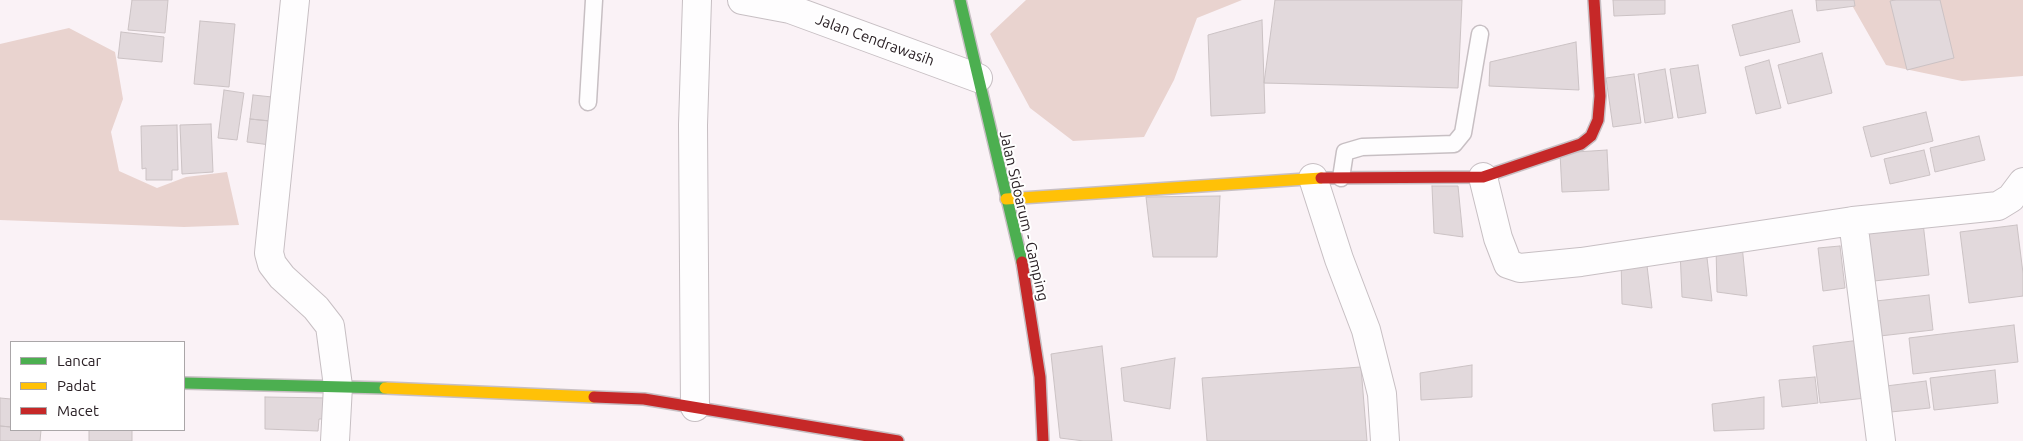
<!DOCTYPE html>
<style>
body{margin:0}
#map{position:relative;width:2023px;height:441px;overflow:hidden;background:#faf2f6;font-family:Ubuntu,sans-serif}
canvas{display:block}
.legend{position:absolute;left:10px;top:341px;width:175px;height:90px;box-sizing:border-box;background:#fff;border:1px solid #aaa6a8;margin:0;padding:6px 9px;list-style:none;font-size:15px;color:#2a2025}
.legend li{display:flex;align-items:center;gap:10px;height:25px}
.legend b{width:25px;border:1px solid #aaa6a8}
</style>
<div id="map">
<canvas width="2023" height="441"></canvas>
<ul class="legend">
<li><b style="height:6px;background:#4caf50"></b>Lancar</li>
<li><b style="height:6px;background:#ffc107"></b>Padat</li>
<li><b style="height:6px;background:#c62828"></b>Macet</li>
</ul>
</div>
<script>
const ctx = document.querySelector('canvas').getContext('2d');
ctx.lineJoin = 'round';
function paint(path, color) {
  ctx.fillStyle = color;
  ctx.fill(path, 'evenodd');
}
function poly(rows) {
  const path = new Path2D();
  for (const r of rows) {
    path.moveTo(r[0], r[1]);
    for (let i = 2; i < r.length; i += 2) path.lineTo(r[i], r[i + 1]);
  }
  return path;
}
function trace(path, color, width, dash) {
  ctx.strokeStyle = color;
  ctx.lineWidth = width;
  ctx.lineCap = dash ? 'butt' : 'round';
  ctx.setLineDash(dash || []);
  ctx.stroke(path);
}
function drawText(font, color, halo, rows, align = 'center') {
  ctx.font = font + ' Ubuntu,sans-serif';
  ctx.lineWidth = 4;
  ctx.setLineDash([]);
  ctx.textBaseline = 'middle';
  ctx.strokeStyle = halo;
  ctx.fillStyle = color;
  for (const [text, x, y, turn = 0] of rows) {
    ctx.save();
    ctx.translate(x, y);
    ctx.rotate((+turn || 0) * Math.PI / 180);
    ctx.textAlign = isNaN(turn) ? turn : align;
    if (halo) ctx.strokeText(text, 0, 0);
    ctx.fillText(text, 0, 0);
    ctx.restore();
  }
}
const green = poly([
 [1026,0,1242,0,1197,18,1174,80,1144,137,1073,141,1030,108,990,34],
 [1849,0,2023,0,2023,76,1962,81,1886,65],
 [69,28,115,52,123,99,111,132,119,171,157,188,186,177,227,172,239,225,184,227,0,220,0,44]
]);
const building = poly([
 [132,0,168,0,165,33,128,30,132,0],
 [1275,0,1462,0,1458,88,1264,83,1275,0],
 [1613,0,1665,0,1665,14,1614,16,1613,0],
 [1816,0,1854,0,1855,6,1817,11,1816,0],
 [1895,0,1940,0,1954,58,1907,70,1890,1,1895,0],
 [1792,10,1800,42,1740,56,1732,25,1792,10],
 [1262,20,1265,113,1211,116,1208,35,1262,20],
 [200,21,235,24,229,87,194,84,200,21],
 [121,32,164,37,162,62,118,58,121,32],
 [1576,42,1579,90,1489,86,1490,62,1576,42],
 [1822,53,1832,93,1788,104,1778,65,1822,53],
 [1769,60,1781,108,1756,114,1745,67,1769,60],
 [1698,65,1706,113,1678,118,1670,69,1698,65],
 [1665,69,1673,118,1645,123,1638,74,1665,69],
 [1634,74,1641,123,1613,127,1606,78,1634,74],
 [224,90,244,93,237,140,218,138,224,90],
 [253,95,282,98,279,122,250,119,253,95],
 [1926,112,1933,141,1871,157,1863,127,1926,112],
 [250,119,281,122,278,146,247,142,250,119],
 [211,124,213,172,182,174,180,125,211,124],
 [177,125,178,170,172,170,172,180,146,180,146,168,142,169,141,126,177,125],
 [1979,136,1985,160,1935,172,1930,148,1979,136],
 [1607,150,1609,190,1562,192,1560,153,1607,150],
 [1924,150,1930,175,1890,184,1884,159,1924,150],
 [1432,186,1458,186,1463,237,1434,233,1432,186],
 [1220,196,1217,257,1153,257,1146,197,1220,196],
 [1922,214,1929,275,1874,281,1867,221,1922,214],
 [2017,225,2023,273,2023,296,1969,303,1960,232,2017,225],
 [1742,245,1747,296,1717,292,1716,246,1742,245],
 [1840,246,1845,288,1823,291,1818,248,1840,246],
 [1706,249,1712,301,1682,297,1680,250,1706,249],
 [1646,257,1652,308,1622,304,1621,258,1646,257],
 [1929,295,1933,330,1880,336,1876,301,1929,295],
 [2014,325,2018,362,1913,374,1909,338,2014,325],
 [1860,340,1866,398,1820,403,1813,346,1860,340],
 [1102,346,1112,441,1084,441,1060,438,1051,354,1102,346],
 [1175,358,1170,409,1124,401,1121,368,1175,358],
 [1472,365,1472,397,1421,400,1420,373,1472,365],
 [1361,367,1367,441,1207,441,1202,378,1361,367],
 [1995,370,1998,403,1934,410,1930,378,1995,370],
 [1815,377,1818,403,1782,407,1779,380,1815,377],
 [1926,381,1930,408,1881,413,1878,387,1926,381],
 [265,397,330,398,330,419,319,419,318,431,265,429,265,397],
 [1764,397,1764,429,1714,431,1712,404,1764,397],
 [0,398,11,399,11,427,0,426,0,398],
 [0,426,11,427,11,430,41,430,40,441,0,441,0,426],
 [89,430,132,430,132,441,89,441,89,430]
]);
const lane = poly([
 [588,102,594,0],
 [1341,178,1345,152,1362,147,1454,144,1463,133,1480,34]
]);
const street = poly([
 [295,0,269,253,272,264,282,277,316,308,330,326,338,386,335,441],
 [742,0,790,9,978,78],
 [1483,177,1498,238,1508,264,1520,268,1581,262,1853,221,1998,206,2011,198,2023,182],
 [1313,178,1339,259,1366,330,1382,394,1385,441],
 [1853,221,1881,441],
 [695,407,693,125,697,0]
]);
const fast = poly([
 [960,0,1022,262],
 [184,383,385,388]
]);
const slow = poly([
 [1006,199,1321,178],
 [385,388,594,397]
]);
const jam = poly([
 [1321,178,1483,177,1581,144,1591,136,1598,120,1600,96,1594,0],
 [1022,262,1040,377,1043,441],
 [594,397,644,399,898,441]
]);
const streetNames = [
 ["Jalan Cendrawasih",875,40,20],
 ["Jalan Sidoarum - Gamping",1024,216,77]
];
paint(green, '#e9d3cf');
paint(building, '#e2d9dc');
trace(building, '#cbc2c4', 1);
trace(lane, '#c7bfc3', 19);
trace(street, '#c7bfc3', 30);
trace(fast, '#c7bfc3', 14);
trace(slow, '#c7bfc3', 14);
trace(jam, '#c7bfc3', 14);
trace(lane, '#fefdfe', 16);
trace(street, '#fefdfe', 28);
trace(fast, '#4caf50', 11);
trace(slow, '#ffc107', 11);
trace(jam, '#c62828', 11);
drawText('15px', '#2a2025', '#fff', streetNames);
</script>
